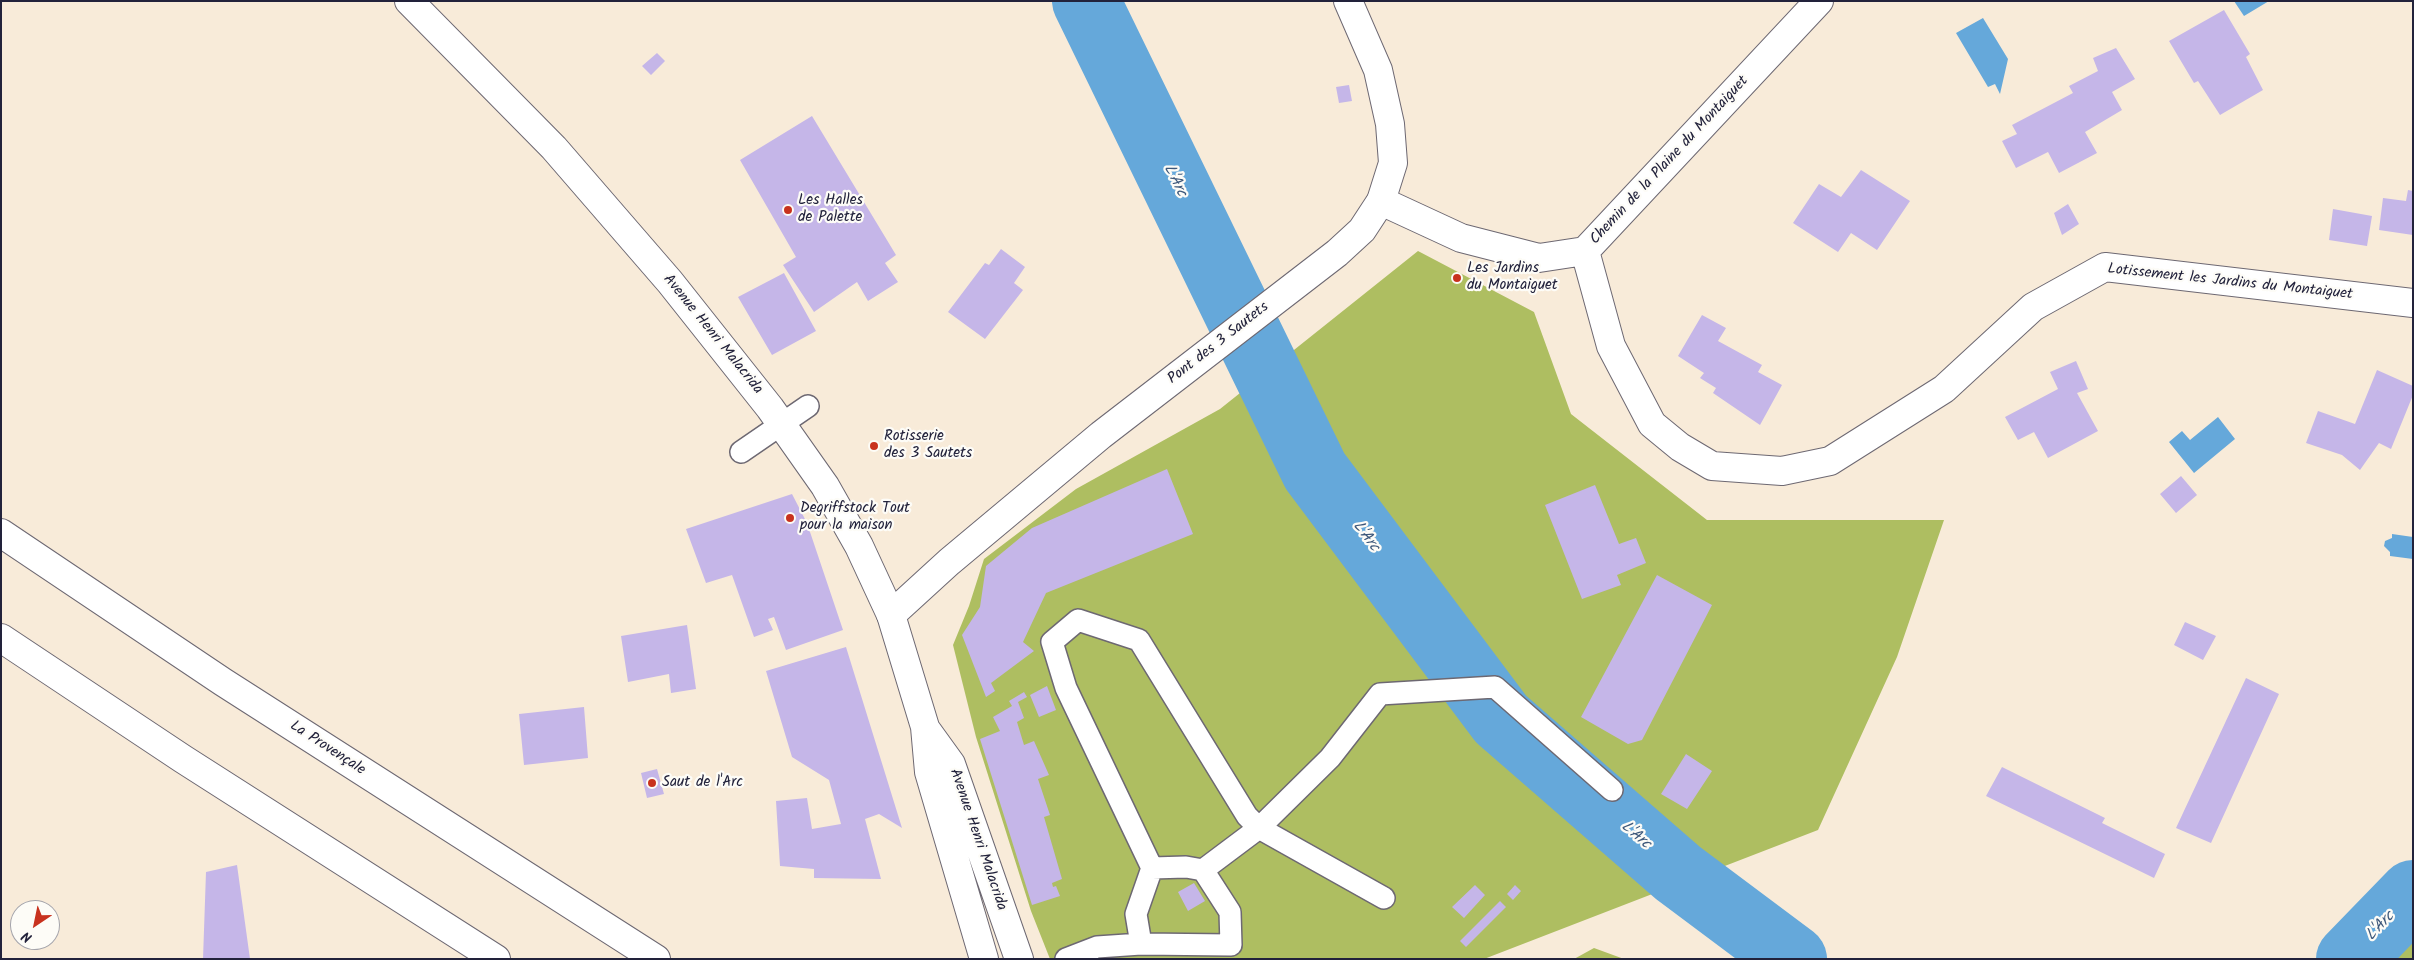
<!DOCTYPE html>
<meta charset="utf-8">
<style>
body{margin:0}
#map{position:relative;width:2414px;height:960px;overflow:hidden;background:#f8ebd9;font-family:Kalam,sans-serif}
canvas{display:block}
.frame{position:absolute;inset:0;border:2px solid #22223b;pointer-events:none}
.north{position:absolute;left:10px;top:900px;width:50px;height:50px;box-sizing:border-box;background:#fdfcf7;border:1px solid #a5a5ac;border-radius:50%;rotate:214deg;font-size:14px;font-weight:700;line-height:20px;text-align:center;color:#22223b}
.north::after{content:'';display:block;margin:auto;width:18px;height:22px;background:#c8321e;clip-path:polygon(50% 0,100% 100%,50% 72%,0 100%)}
</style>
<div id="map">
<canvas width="2414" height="960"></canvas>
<div class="frame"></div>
<div class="north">N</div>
</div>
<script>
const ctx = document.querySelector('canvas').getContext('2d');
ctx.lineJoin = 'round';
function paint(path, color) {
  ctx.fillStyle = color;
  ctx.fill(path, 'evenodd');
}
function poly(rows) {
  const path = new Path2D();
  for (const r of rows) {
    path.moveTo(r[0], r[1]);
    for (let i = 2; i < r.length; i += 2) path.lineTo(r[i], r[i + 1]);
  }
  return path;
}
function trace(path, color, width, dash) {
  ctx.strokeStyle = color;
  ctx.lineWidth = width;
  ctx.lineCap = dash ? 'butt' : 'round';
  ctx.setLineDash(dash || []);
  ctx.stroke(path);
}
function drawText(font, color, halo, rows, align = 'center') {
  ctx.font = font + ' Kalam,sans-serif';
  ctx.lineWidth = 4.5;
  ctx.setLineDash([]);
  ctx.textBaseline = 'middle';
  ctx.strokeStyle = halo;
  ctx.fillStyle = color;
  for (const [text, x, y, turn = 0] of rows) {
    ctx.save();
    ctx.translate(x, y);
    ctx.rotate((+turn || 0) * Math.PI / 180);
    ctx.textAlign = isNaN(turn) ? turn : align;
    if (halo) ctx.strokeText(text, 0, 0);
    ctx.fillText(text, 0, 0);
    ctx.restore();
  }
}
const green = poly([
 [1418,251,1534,312,1571,414,1707,520,1944,520,1897,657,1818,830,1484,959,1050,959,1031,911,976,737,953,645,969,606,984,559,1076,489,1220,409],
 [2413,894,2413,959,2350,959],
 [1594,948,1624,959,1574,959]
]);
const water = poly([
 [2234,1,2269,1,2244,16],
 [1983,18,2008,59,2000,94,1995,84,1988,87,1956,33],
 [2218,417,2235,439,2194,473,2169,442,2182,431,2190,440],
 [2392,534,2413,537,2413,559,2390,556,2390,552,2384,546,2385,541,2392,538]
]);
const river = poly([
 [1086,1,1315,471,1501,719,1678,873,1793,959],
 [2350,959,2413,894]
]);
const building = poly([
 [2224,10,2250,54,2246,57,2263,90,2220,115,2198,81,2194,83,2169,41],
 [2116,48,2135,79,2112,92,2122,110,2085,132,2097,153,2059,173,2048,152,2016,168,2002,141,2017,134,2012,125,2073,93,2069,86,2098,71,2093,58],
 [657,53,665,61,651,75,642,66],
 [1349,85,1352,101,1339,103,1336,87],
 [812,116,896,255,885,263,898,282,868,301,857,282,814,312,783,265,796,257,740,160],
 [1861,170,1910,201,1877,250,1851,233,1838,252,1793,223,1819,184,1841,197],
 [2408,190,2413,191,2413,235,2379,230,2383,198,2406,201],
 [2068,204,2079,224,2062,235,2054,213],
 [2333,209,2372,216,2367,246,2329,240],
 [1001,249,1025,267,1014,283,1023,290,985,339,948,312,985,263,989,265],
 [784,273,816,331,772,355,738,297],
 [1702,315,1726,328,1718,341,1762,365,1758,372,1782,385,1760,425,1713,393,1716,388,1700,378,1704,373,1678,356],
 [2076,361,2088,389,2077,393,2098,431,2048,458,2034,432,2018,440,2005,417,2058,389,2050,372],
 [2377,370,2413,386,2413,395,2391,449,2379,443,2360,470,2342,455,2306,443,2318,411,2355,424],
 [1167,469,1193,534,1046,593,1023,642,1034,651,991,683,995,691,986,697,962,635,980,607,986,566,1032,528],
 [2181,476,2197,495,2176,513,2160,494],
 [1595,485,1619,544,1636,538,1646,563,1617,575,1621,585,1582,599,1545,505],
 [792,494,807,523,843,630,786,650,774,617,768,619,773,630,754,637,732,575,706,583,686,529],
 [1657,575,1712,605,1642,740,1628,744,1581,717],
 [2185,622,2216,636,2203,660,2174,645],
 [687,625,696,689,671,693,669,674,628,682,621,636],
 [846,647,902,828,879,814,865,819,881,879,814,878,814,869,780,866,776,801,807,798,812,829,841,824,829,780,792,757,766,671],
 [2246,678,2279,694,2211,843,2176,828],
 [1047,686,1056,710,1039,717,1030,695],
 [1024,692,1027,697,1018,702,1024,718,1017,722,1024,745,1034,741,1049,775,1038,779,1050,815,1044,817,1062,879,1052,883,1053,887,1056,886,1060,896,1032,905,980,739,1000,731,993,717,1012,706,1009,701],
 [584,707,588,758,524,765,519,714],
 [1686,754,1712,771,1687,809,1661,794],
 [2002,767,2105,818,2102,823,2165,854,2154,878,1986,796],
 [657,769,664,794,647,798,641,773],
 [237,865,250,959,203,959,206,872],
 [1194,883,1205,901,1188,911,1178,892],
 [1475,885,1485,895,1464,918,1452,907],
 [1515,885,1521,891,1513,900,1507,894],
 [1500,901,1506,907,1466,947,1460,941]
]);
const lane = poly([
 [741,452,808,406],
 [1152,868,1066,688,1052,642,1078,620,1139,640,1247,816,1259,828,1384,898],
 [1203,870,1259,828,1330,758,1380,694,1495,687,1612,790],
 [1066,959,1097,947,1141,944,1231,945,1230,912,1203,870,1186,867,1152,868,1136,914,1141,944]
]);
const street = poly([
 [1381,201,1461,238,1539,258,1585,251,1819,1],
 [1585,251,1611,346,1652,424,1680,447,1712,466,1782,471,1830,461,1944,389,2033,307,2105,267,2413,303]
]);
const secondary = poly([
 [891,615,949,562,1101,435,1337,253,1362,230,1381,201,1393,163,1390,124,1378,70,1348,1]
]);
const primary = poly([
 [409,1,554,148,670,282,770,408,825,486,859,546,891,615,925,727,929,772,984,959],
 [925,728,951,764,1019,959]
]);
const highway = poly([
 [1,533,223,682,656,959],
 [1,638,183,759,496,959]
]);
const markers = [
 [788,210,5,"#c8321e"],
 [1457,278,5,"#c8321e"],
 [874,446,5,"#c8321e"],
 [790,518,5,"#c8321e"],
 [652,783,5,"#c8321e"]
];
const streetNames = [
 ["Chemin de la Plaine du Montaiguet",1670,161,-47],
 ["Lotissement les Jardins du Montaiguet",2230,283,6],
 ["Avenue Henri Malacrida",712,335,51],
 ["Pont des 3 Sautets",1219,344,-38],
 ["La Provençale",327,749,33],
 ["Avenue Henri Malacrida",977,840,71]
];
const poiNames = [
 ["Les Halles",798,201],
 ["de Palette",798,218],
 ["Les Jardins",1467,269],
 ["du Montaiguet",1467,286],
 ["Rotisserie",884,437],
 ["des 3 Sautets",884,454],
 ["Degriffstock Tout",800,509],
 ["pour la maison",800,526],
 ["Saut de l'Arc",662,783]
];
const waterNames = [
 ["L'Arc",1174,181,64],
 ["L'Arc",1365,537,53],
 ["L'Arc",1635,836,41],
 ["L'Arc",2381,927,-46]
];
paint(green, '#aebe61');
paint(water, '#65a8da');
trace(river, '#65a8da', 68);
paint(building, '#c5b6e8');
trace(lane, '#6d6872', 24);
trace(street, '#6d6872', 30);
trace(secondary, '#6d6872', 30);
trace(primary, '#6d6872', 30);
trace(highway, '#6d6872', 30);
trace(lane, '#fff', 21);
trace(street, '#fff', 28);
trace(secondary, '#fff', 28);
trace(primary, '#fff', 28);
trace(highway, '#fff', 28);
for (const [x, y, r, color] of markers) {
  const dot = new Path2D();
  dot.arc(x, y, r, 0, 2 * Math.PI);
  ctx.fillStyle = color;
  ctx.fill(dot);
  trace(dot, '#fdfcf7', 2);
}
drawText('15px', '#22223b', '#fdfcf7', streetNames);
drawText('15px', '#22223b', '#fdfcf7', poiNames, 'left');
drawText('italic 16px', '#3d587b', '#fdfcf7', waterNames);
</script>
